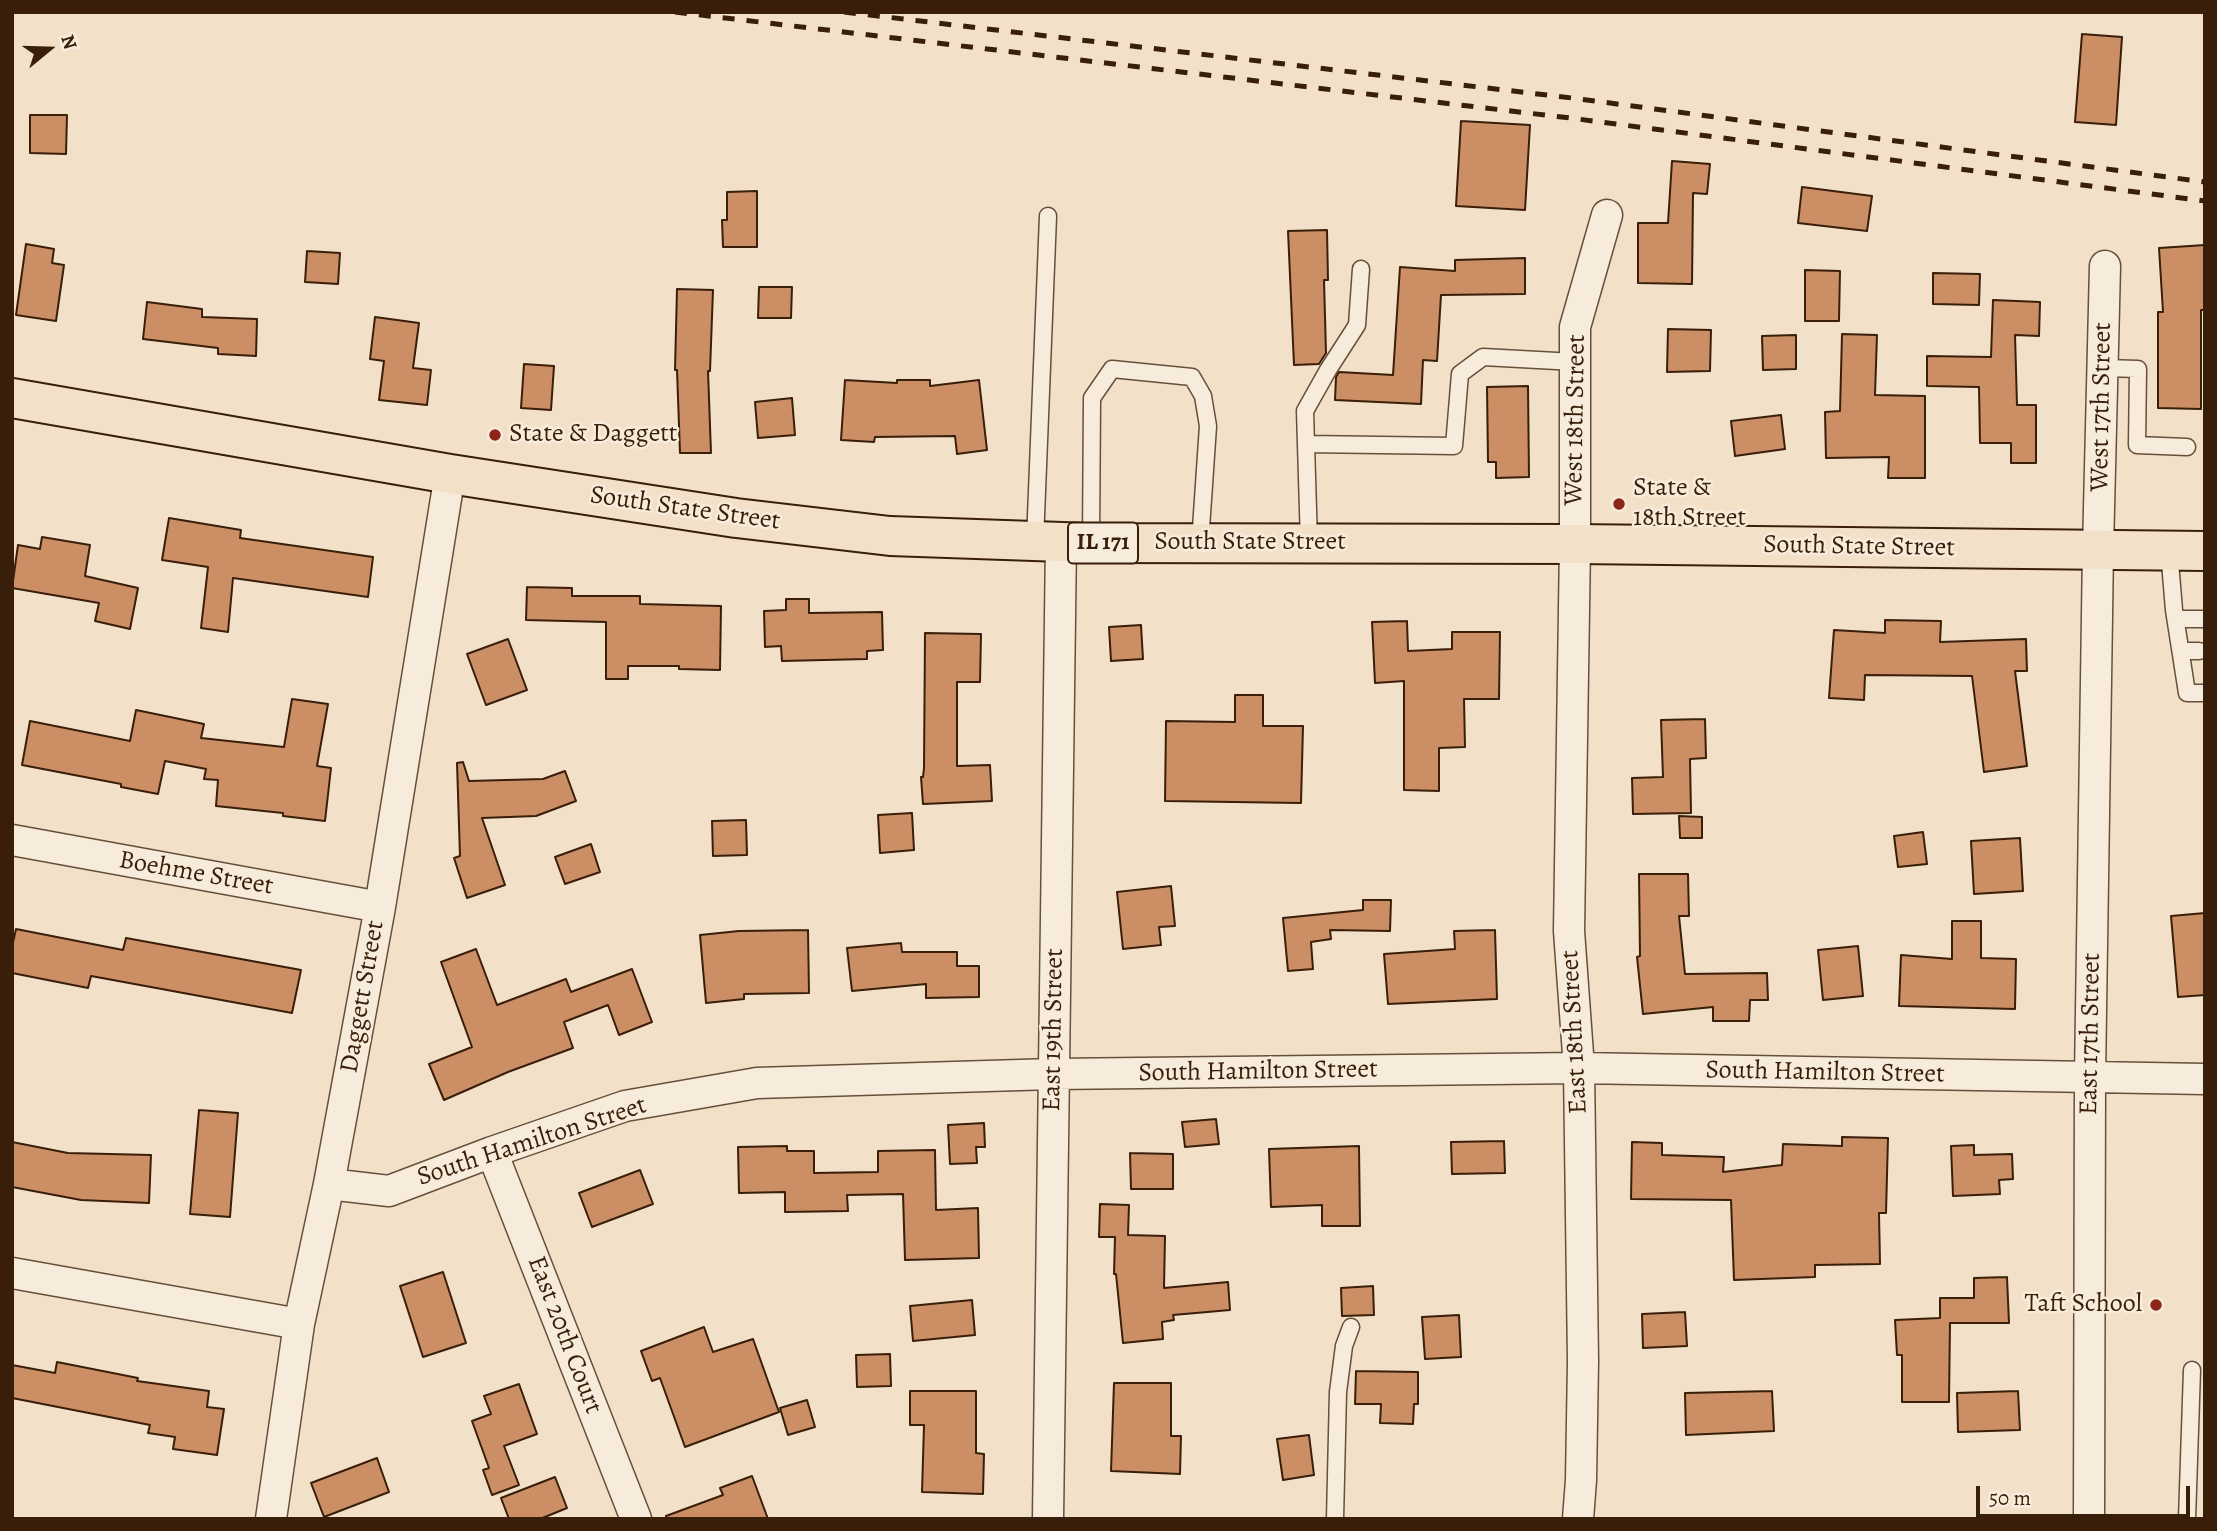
<!DOCTYPE html>
<style>
body{margin:0}
#map{position:relative;width:2217px;height:1531px;overflow:hidden;background:#f2e1c8;font-family:Alegreya,serif}
canvas{display:block}
.frame{position:absolute;inset:0;border:14px solid #391e09;pointer-events:none}
.north{position:absolute;left:14px;top:14px;width:70px;height:70px;-webkit-text-stroke:5px #f7ecdb;paint-order:stroke;rotate:71deg;font-size:19px;font-weight:700;line-height:28px;text-align:center;color:#391e09}
.north::after{content:'';display:block;margin:auto;width:24px;height:32px;background:#391e09;clip-path:polygon(50% 0,100% 100%,50% 72%,0 100%)}
.scale{position:absolute;left:1976px;top:1486px;width:214px;height:32px;box-sizing:border-box;border:4px solid #391e09;border-top:0;padding-left:9px;font-size:21px;line-height:24px;white-space:nowrap;color:#391e09;-webkit-text-stroke:5px #f7ecdb;paint-order:stroke}
</style>
<div id="map">
<canvas width="2217" height="1531"></canvas>
<div class="frame"></div>
<div class="north">N</div>
<div class="scale">50 m</div>
</div>
<script>
const ctx = document.querySelector('canvas').getContext('2d');
ctx.lineJoin = 'round';
function paint(path, color) {
  ctx.fillStyle = color;
  ctx.fill(path, 'evenodd');
}
function poly(rows) {
  const path = new Path2D();
  for (const r of rows) {
    path.moveTo(r[0], r[1]);
    for (let i = 2; i < r.length; i += 2) path.lineTo(r[i], r[i + 1]);
  }
  return path;
}
function trace(path, color, width, dash) {
  ctx.strokeStyle = color;
  ctx.lineWidth = width;
  ctx.lineCap = dash ? 'butt' : 'round';
  ctx.setLineDash(dash || []);
  ctx.stroke(path);
}
function drawText(font, color, halo, rows, align = 'center') {
  ctx.font = font + ' Alegreya,serif';
  ctx.lineWidth = 5;
  ctx.setLineDash([]);
  ctx.textBaseline = 'middle';
  ctx.strokeStyle = halo;
  ctx.fillStyle = color;
  for (const [text, x, y, turn = 0] of rows) {
    ctx.save();
    ctx.translate(x, y);
    ctx.rotate((+turn || 0) * Math.PI / 180);
    ctx.textAlign = isNaN(turn) ? turn : align;
    if (halo) ctx.strokeText(text, 0, 0);
    ctx.fillText(text, 0, 0);
    ctx.restore();
  }
}
const building = poly([
 [2082,34,2122,37,2116,125,2075,122,2082,34],
 [30,115,67,115,66,154,30,153,30,115],
 [1461,121,1530,125,1525,210,1456,206,1461,121],
 [1672,161,1710,164,1707,194,1693,193,1692,284,1638,283,1638,223,1668,223,1672,161],
 [1802,187,1872,196,1867,231,1798,223,1802,187],
 [757,191,757,247,723,247,722,220,727,220,727,192,757,191],
 [1327,230,1328,280,1324,280,1326,353,1319,364,1294,365,1288,231,1327,230],
 [26,244,54,249,52,263,64,265,56,321,16,315,26,244],
 [2205,245,2205,310,2201,310,2201,409,2158,408,2158,312,2163,312,2159,248,2205,245],
 [307,251,340,253,338,284,305,282,307,251],
 [1525,258,1525,294,1441,295,1437,361,1423,360,1421,404,1335,400,1336,377,1339,372,1393,375,1400,267,1455,271,1455,260,1525,258],
 [1805,270,1840,271,1839,321,1805,321,1805,270],
 [1933,273,1980,274,1979,305,1933,304,1933,273],
 [759,287,792,287,791,318,758,318,759,287],
 [677,289,713,290,710,371,708,371,711,453,680,453,677,370,675,370,677,289],
 [1993,300,2040,302,2039,336,2015,335,2017,405,2036,405,2036,463,2011,463,2011,443,1980,443,1979,387,1927,386,1927,356,1991,357,1993,300],
 [147,302,202,309,202,317,257,319,256,356,218,354,218,348,143,339,147,302],
 [375,317,419,323,413,368,431,370,427,405,379,400,384,361,370,359,375,317],
 [1668,329,1711,330,1710,371,1667,372,1668,329],
 [1842,334,1877,335,1875,395,1925,396,1925,478,1888,478,1889,457,1826,458,1825,412,1840,411,1842,334],
 [1796,335,1796,369,1763,370,1762,336,1796,335],
 [524,364,554,366,551,410,521,408,524,364],
 [845,380,897,383,897,380,930,380,930,386,979,380,987,450,957,454,955,436,875,437,874,442,841,440,845,380],
 [1528,386,1529,477,1496,478,1496,462,1488,462,1487,387,1528,386],
 [792,398,795,435,758,438,755,402,792,398],
 [1781,415,1785,449,1735,456,1731,421,1781,415],
 [169,518,241,530,240,538,373,557,368,597,233,578,228,632,201,628,208,567,162,560,169,518],
 [42,537,90,545,85,576,138,588,130,629,95,621,99,603,12,588,18,545,40,549,42,537],
 [527,587,572,588,572,596,640,596,640,604,721,606,720,670,679,669,679,666,628,666,628,679,606,679,606,622,526,620,527,587],
 [786,599,809,599,809,613,882,612,883,650,867,651,867,659,782,661,781,646,765,647,764,611,786,610,786,599],
 [1885,620,1941,621,1940,642,2026,639,2027,671,2015,671,2027,766,1984,772,1972,676,1865,675,1864,700,1829,698,1834,630,1885,633,1885,620],
 [1407,621,1408,651,1452,649,1452,632,1500,632,1499,699,1464,699,1465,747,1439,748,1439,791,1404,790,1404,681,1375,683,1372,622,1407,621],
 [1141,625,1143,659,1111,661,1109,627,1141,625],
 [925,633,981,634,980,682,957,682,957,766,990,765,992,801,923,804,921,777,923,777,924,768,925,633],
 [508,639,527,690,486,705,467,654,508,639],
 [1235,695,1263,695,1263,726,1303,726,1301,803,1165,801,1166,721,1235,722,1235,695],
 [292,699,328,704,317,766,331,768,325,821,283,816,283,813,216,806,218,780,204,779,206,769,165,761,158,794,121,787,121,784,22,765,30,721,130,741,136,710,204,724,201,738,284,747,292,699],
 [1705,719,1706,758,1690,759,1691,813,1633,814,1632,778,1663,777,1661,720,1705,719],
 [463,762,469,781,543,779,565,771,576,801,536,816,482,818,505,885,467,898,454,858,460,856,457,763,463,762],
 [912,813,914,850,880,853,878,815,912,813],
 [1679,816,1702,817,1702,838,1680,838,1679,816],
 [746,820,747,855,713,856,712,821,746,820],
 [1923,832,1927,864,1898,867,1894,836,1923,832],
 [2020,838,2023,891,1974,894,1971,841,2020,838],
 [591,844,600,872,565,884,555,857,591,844],
 [1639,874,1688,874,1689,916,1679,916,1685,974,1767,973,1768,1000,1750,1000,1749,1021,1713,1021,1713,1007,1643,1014,1637,957,1640,956,1639,874],
 [1171,886,1175,926,1159,927,1161,945,1123,949,1117,892,1171,886],
 [1363,900,1391,900,1390,931,1330,930,1331,939,1311,942,1313,969,1288,971,1283,918,1363,910,1363,900],
 [2205,913,2205,995,2178,997,2171,916,2205,913],
 [1952,921,1981,921,1981,958,2016,959,2015,1009,1899,1006,1901,955,1952,959,1952,921],
 [16,929,123,950,126,938,301,970,292,1013,91,976,88,988,12,973,12,947,16,929],
 [808,930,809,993,744,994,744,999,706,1003,700,935,739,931,808,930],
 [1495,930,1497,999,1388,1004,1384,954,1455,949,1454,931,1495,930],
 [901,943,902,952,957,952,957,966,979,966,979,997,926,998,926,984,852,991,847,948,901,943],
 [1858,946,1863,996,1823,1000,1818,950,1858,946],
 [476,949,497,1005,566,979,571,992,632,969,652,1022,619,1035,608,1005,564,1022,573,1048,508,1072,444,1100,429,1064,472,1047,441,962,476,949],
 [199,1110,238,1113,230,1217,190,1214,199,1110],
 [1216,1119,1219,1144,1185,1147,1182,1122,1216,1119],
 [984,1123,985,1147,976,1147,977,1163,950,1164,948,1125,984,1123],
 [1842,1137,1888,1138,1886,1213,1879,1213,1880,1264,1815,1265,1815,1277,1734,1280,1731,1200,1631,1199,1632,1142,1662,1143,1662,1155,1724,1157,1723,1172,1782,1165,1783,1144,1842,1146,1842,1137],
 [1504,1141,1505,1173,1452,1174,1451,1142,1504,1141],
 [12,1142,68,1153,151,1155,149,1203,81,1200,12,1187,12,1142],
 [1974,1145,1974,1155,2012,1154,2013,1179,1999,1180,2000,1194,1953,1196,1951,1146,1974,1145],
 [787,1146,787,1151,814,1151,814,1173,878,1172,878,1151,935,1150,936,1210,978,1208,979,1258,905,1260,903,1194,847,1195,848,1211,785,1212,785,1192,739,1193,738,1147,787,1146],
 [1359,1146,1360,1226,1322,1226,1322,1205,1271,1207,1269,1149,1359,1146],
 [1130,1153,1173,1154,1173,1189,1131,1189,1130,1153],
 [640,1170,653,1204,592,1227,579,1193,640,1170],
 [1100,1204,1129,1205,1128,1235,1165,1236,1164,1288,1228,1282,1230,1310,1173,1315,1174,1320,1162,1322,1163,1339,1123,1343,1116,1274,1114,1274,1115,1237,1099,1237,1100,1204],
 [443,1272,466,1343,423,1357,400,1286,443,1272],
 [2007,1277,2009,1323,1950,1323,1949,1402,1902,1402,1902,1355,1897,1355,1895,1320,1940,1318,1940,1298,1974,1298,1974,1278,2007,1277],
 [1373,1286,1374,1315,1342,1316,1341,1288,1373,1286],
 [972,1300,975,1335,913,1341,910,1306,972,1300],
 [1685,1312,1687,1346,1643,1348,1642,1314,1685,1312],
 [1459,1315,1461,1357,1425,1359,1422,1317,1459,1315],
 [704,1327,713,1352,753,1339,779,1412,685,1447,660,1378,652,1381,641,1351,704,1327],
 [890,1354,891,1386,857,1387,856,1355,890,1354],
 [57,1362,138,1378,137,1381,209,1391,207,1407,224,1409,217,1455,173,1449,175,1437,148,1433,150,1425,12,1398,12,1365,55,1373,57,1362],
 [1356,1371,1418,1372,1418,1404,1414,1404,1413,1424,1380,1423,1381,1404,1355,1404,1356,1371],
 [1114,1383,1171,1383,1171,1436,1181,1436,1180,1474,1111,1471,1114,1383],
 [519,1384,537,1434,504,1446,519,1485,492,1495,483,1470,489,1468,472,1421,491,1414,484,1396,519,1384],
 [910,1391,976,1391,976,1453,984,1454,983,1494,922,1492,924,1425,910,1425,910,1391],
 [1772,1391,1774,1431,1686,1435,1685,1393,1772,1391],
 [2018,1391,2020,1430,1958,1432,1957,1393,2018,1391],
 [807,1400,815,1427,788,1435,780,1408,807,1400],
 [1309,1435,1314,1475,1283,1480,1277,1439,1309,1435],
 [377,1458,389,1492,324,1517,311,1483,377,1458],
 [752,1476,768,1519,666,1519,666,1516,723,1495,720,1488,752,1476],
 [555,1477,567,1508,540,1519,509,1519,501,1498,555,1477]
]);
const service = poly([
 [2103,368,2138,369,2137,445,2187,447],
 [1306,444,1454,446,1460,374,1483,357,1575,362],
 [1035,541,1048,216],
 [1091,543,1092,398,1112,369,1192,377,1203,396,1208,426,1200,543],
 [1309,543,1305,411,1328,370,1357,325,1361,269],
 [2169,550,2174,610,2187,693,2205,693],
 [2176,619,2205,619],
 [2181,651,2199,651],
 [1335,1519,1338,1392,1344,1346,1351,1327],
 [2187,1519,2192,1370]
]);
const minor = poly([
 [12,840,380,907],
 [492,1152,636,1519],
 [329,1184,389,1191,492,1152,625,1106,757,1083,1053,1074,1579,1068,2205,1079],
 [12,1273,299,1324],
 [271,1519,299,1324,329,1184,380,907,450,474],
 [1048,1519,1061,542],
 [1578,1519,1581,1480,1583,1362,1579,1068,1569,931,1575,544,1575,327,1607,215],
 [2089,1519,2090,1077,2098,549,2105,266]
]);
const primary = poly([
 [12,398,450,474,736,518,890,536,1091,543,1575,544,2205,551]
]);
const rail = poly([
 [675,12,1570,118,2205,201],
 [844,12,1572,98,2205,182]
]);
const markers = [
 [495,435,7,"#8f2418"],
 [1619,504,7,"#8f2418"],
 [2156,1305,7,"#8f2418"]
];
const shields = [
 [1103,543,70]
];
const shieldNames = [
 ["IL 171",1103,543]
];
const streetNames = [
 ["West 17th Street",2102,407,-89],
 ["West 18th Street",1576,420,-89],
 ["South State Street",685,509,8],
 ["South State Street",1250,543],
 ["South State Street",1859,547,1],
 ["Boehme Street",196,874,10],
 ["Daggett Street",363,997,-80],
 ["East 19th Street",1054,1030,-89],
 ["East 18th Street",1575,1032,-93],
 ["East 17th Street",2091,1034,-89],
 ["South Hamilton Street",1258,1072,-1],
 ["South Hamilton Street",1825,1073,1],
 ["South Hamilton Street",532,1142,-18],
 ["East 20th Court",564,1335,69]
];
const poiNames = [
 ["State & Daggett",509,435],
 ["State &",1633,489],
 ["18th Street",1633,519],
 ["Taft School",2142,1305,"right"]
];
paint(building, '#cb8e65');
trace(building, '#391e09', 2);
trace(service, '#674f39', 19);
trace(minor, '#674f39', 33);
trace(primary, '#391e09', 42);
trace(service, '#f7ecdb', 16);
trace(minor, '#f7ecdb', 30);
trace(primary, '#f2e1c8', 38);
trace(rail, '#391e09', 5, [12, 12]);
for (const [x, y, r, color] of markers) {
  const dot = new Path2D();
  dot.arc(x, y, r, 0, 2 * Math.PI);
  ctx.fillStyle = color;
  ctx.fill(dot);
  trace(dot, '#f7ecdb', 2.5);
}
for (const [x, y, w] of shields) {
  const box = new Path2D();
  box.roundRect(x - w / 2, y - 20.5, w, 41, 5);
  ctx.fillStyle = '#f7ecdb';
  ctx.fill(box);
  trace(box, '#391e09', 2);
}
drawText('bold 24px', '#391e09', null, shieldNames);
drawText('26px', '#391e09', '#f7ecdb', streetNames);
drawText('26px', '#391e09', '#f7ecdb', poiNames, 'left');
</script>
